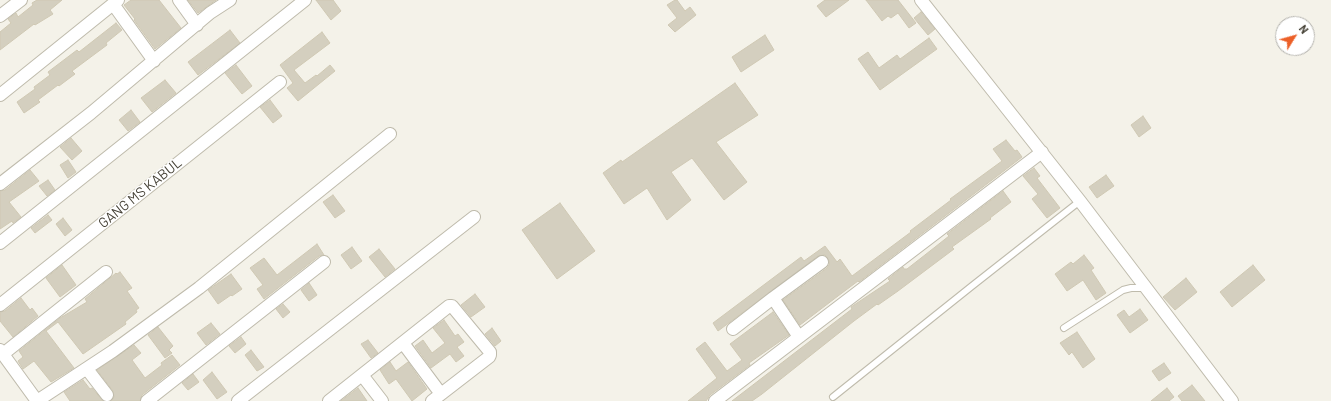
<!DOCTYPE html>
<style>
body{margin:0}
#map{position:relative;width:1331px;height:401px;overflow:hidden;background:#f4f2e9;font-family:Barlow,sans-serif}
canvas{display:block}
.north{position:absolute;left:1275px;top:16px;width:40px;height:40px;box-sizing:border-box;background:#fff;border:1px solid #b5b4af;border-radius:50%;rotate:53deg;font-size:11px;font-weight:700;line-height:16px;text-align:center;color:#474338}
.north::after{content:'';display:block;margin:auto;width:14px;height:18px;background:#ec6028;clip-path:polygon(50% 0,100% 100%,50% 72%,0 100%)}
</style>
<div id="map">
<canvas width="1331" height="401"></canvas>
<div class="north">N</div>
</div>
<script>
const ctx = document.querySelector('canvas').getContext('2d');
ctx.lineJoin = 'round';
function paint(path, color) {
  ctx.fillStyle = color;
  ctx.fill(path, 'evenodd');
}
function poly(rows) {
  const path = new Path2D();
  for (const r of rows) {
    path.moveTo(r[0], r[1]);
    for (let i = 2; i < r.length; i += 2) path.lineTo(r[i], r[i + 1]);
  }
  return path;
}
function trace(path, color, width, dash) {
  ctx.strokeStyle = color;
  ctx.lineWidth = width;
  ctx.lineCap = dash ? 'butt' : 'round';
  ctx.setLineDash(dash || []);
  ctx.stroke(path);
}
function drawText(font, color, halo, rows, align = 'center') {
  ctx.font = font + ' Barlow,sans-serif';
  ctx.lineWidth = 3;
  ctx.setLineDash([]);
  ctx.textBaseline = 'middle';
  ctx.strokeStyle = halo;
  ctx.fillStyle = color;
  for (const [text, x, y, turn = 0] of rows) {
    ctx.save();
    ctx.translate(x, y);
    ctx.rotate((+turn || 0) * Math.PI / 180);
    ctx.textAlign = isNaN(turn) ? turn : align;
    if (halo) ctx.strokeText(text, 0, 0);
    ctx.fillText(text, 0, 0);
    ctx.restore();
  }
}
const building = poly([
 [37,0,62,0,50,10,53,14,35,25,34,24,0,50,0,32,11,23,8,19,16,13,18,17,33,5,32,3,37,0],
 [131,0,159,0,181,28,155,49,134,20,135,19,124,5,131,0],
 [188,0,216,0,198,13,188,0],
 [316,0,333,0,341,11,331,20,316,0],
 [675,0,677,0,685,11,690,7,696,15,675,32,668,25,677,18,667,5,675,0],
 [825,0,849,0,826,17,817,6,825,0],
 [866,0,898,0,916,23,909,28,898,13,891,18,888,16,882,21,866,0],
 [921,12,935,29,928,35,914,18,921,12],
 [116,23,122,30,106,43,107,45,72,71,75,74,59,86,58,85,38,100,40,102,24,113,17,102,35,89,34,87,50,75,48,72,77,50,79,52,116,23],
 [230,30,240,43,198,75,188,62,230,30],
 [322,32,330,43,294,70,305,83,316,75,317,76,330,65,335,71,298,101,287,88,293,83,280,65,322,32],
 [765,35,774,50,741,72,732,57,765,35],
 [929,38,937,49,880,90,858,59,868,52,879,68,897,55,900,59,929,38],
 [236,65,252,86,242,94,225,73,236,65],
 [165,80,176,93,152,112,141,98,165,80],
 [735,83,758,115,716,142,747,182,724,200,692,158,671,172,691,200,667,220,647,188,624,204,603,173,621,160,622,162,735,83],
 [270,100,282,116,273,123,260,107,270,100],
 [131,110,140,122,128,131,119,120,131,110],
 [1143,116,1151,128,1139,137,1131,125,1143,116],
 [71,138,82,151,72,160,60,147,71,138],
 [1006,140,1015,151,1017,150,1022,157,859,282,858,281,838,296,800,325,783,300,827,268,829,265,829,261,825,255,818,256,718,331,713,323,801,257,804,261,825,246,837,262,840,259,852,276,911,232,910,231,951,200,950,199,1002,161,993,149,1006,140],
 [68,160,76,172,68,178,60,165,68,160],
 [1034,168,1040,176,1037,178,1060,208,1047,218,1032,199,1038,194,1023,176,1034,168],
 [30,170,39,181,9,202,21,217,13,223,12,221,0,229,0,191,5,190,30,170],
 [1106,175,1114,186,1097,198,1089,187,1106,175],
 [48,180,55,190,47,196,39,186,48,180],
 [1003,191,1011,202,990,218,991,219,952,247,954,249,898,291,878,305,877,304,854,321,762,394,752,401,732,401,852,309,851,307,890,281,888,279,903,267,904,269,907,269,930,251,949,236,947,234,1003,191],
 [333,195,345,211,335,218,323,202,333,195],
 [560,203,595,251,557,279,522,230,560,203],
 [48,215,52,220,35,233,31,228,48,215],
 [63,218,72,230,65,236,56,224,63,218],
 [317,244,324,255,319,256,264,299,257,289,263,285,250,268,264,258,277,275,317,244],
 [352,247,362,261,351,269,341,255,352,247],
 [379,249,395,269,385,277,369,257,379,249],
 [1084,255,1094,268,1091,270,1106,293,1096,300,1083,280,1067,291,1055,274,1071,262,1073,264,1084,255],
 [62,265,76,285,60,297,46,278,62,265],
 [1253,265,1265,280,1232,307,1220,292,1253,265],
 [120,272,132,288,127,291,139,308,136,310,137,312,125,322,126,324,83,354,58,322,46,331,74,368,51,382,34,361,23,369,18,361,23,357,19,351,60,318,87,302,85,299,116,273,117,274,120,272],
 [231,274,242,289,232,296,231,295,218,304,208,290,231,274],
 [1186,278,1197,292,1175,310,1163,297,1186,278],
 [309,283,317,295,309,301,301,290,309,283],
 [475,294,485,307,471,317,461,305,475,294],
 [21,298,30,310,32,308,38,316,13,337,0,321,0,312,5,311,21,298],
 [283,304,290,312,283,318,276,309,283,304],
 [1140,309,1148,320,1130,333,1117,315,1124,310,1129,317,1140,309],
 [773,312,789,335,749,363,750,365,710,395,706,401,688,401,717,378,696,349,705,342,727,371,742,360,730,344,773,312],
 [444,320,455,336,458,334,464,342,457,347,464,356,456,362,450,354,431,368,415,346,423,340,432,353,445,343,433,328,444,320],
 [211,323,220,334,206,345,197,333,211,323],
 [158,327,173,346,169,350,172,353,165,358,148,335,158,327],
 [492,328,501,341,495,346,485,334,492,328],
 [1077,332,1095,359,1083,368,1072,352,1069,355,1060,343,1077,332],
 [241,337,246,344,235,353,229,346,241,337],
 [368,340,378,353,371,358,361,344,368,340],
 [134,345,141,353,132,360,145,378,162,365,161,363,172,355,180,365,142,395,140,401,111,401,114,397,113,391,97,370,134,345],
 [251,350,264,367,257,371,245,355,251,350],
 [390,362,396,371,408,362,427,389,412,401,396,379,389,384,380,370,390,362],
 [1164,363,1171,373,1159,381,1152,371,1164,363],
 [212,372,227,392,217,399,203,380,212,372],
 [193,374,199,382,188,390,182,383,193,374],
 [83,380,90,389,92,388,103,401,70,401,64,392,83,380],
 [1192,385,1205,401,1182,401,1178,396,1192,385],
 [358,388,367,401,341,401,358,388],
 [1167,388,1174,397,1169,401,1151,401,1167,388]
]);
const service = poly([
 [1064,328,1123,290,1131,288,1145,288],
 [833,397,972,286,1080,201]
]);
const minor = poly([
 [179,0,197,25],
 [921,0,1080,201,1232,401],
 [113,4,154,61],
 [0,16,21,0],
 [0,95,118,0],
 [0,184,91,113,210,13,230,0],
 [0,243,305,0],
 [0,305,280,82],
 [733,329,773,298],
 [799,337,773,298,822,262],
 [403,343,441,394],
 [0,350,37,401],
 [3,354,106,272],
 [87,369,107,395],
 [362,375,382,401],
 [37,401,113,351,199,288,390,134],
 [147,401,324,262],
 [238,401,474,217],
 [329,401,449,306,452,306,490,352,490,355,489,357,432,401],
 [715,401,1042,152]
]);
const streetNames = [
 ["GANG MS KABUL",140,193,-39]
];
paint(building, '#d4cfbf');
trace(building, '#cfc8b3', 1);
trace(service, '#bfbbac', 8);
trace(minor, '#bfbbac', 14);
trace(service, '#fff', 6);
trace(minor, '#fff', 12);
drawText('14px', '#474338', '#fff', streetNames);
</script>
